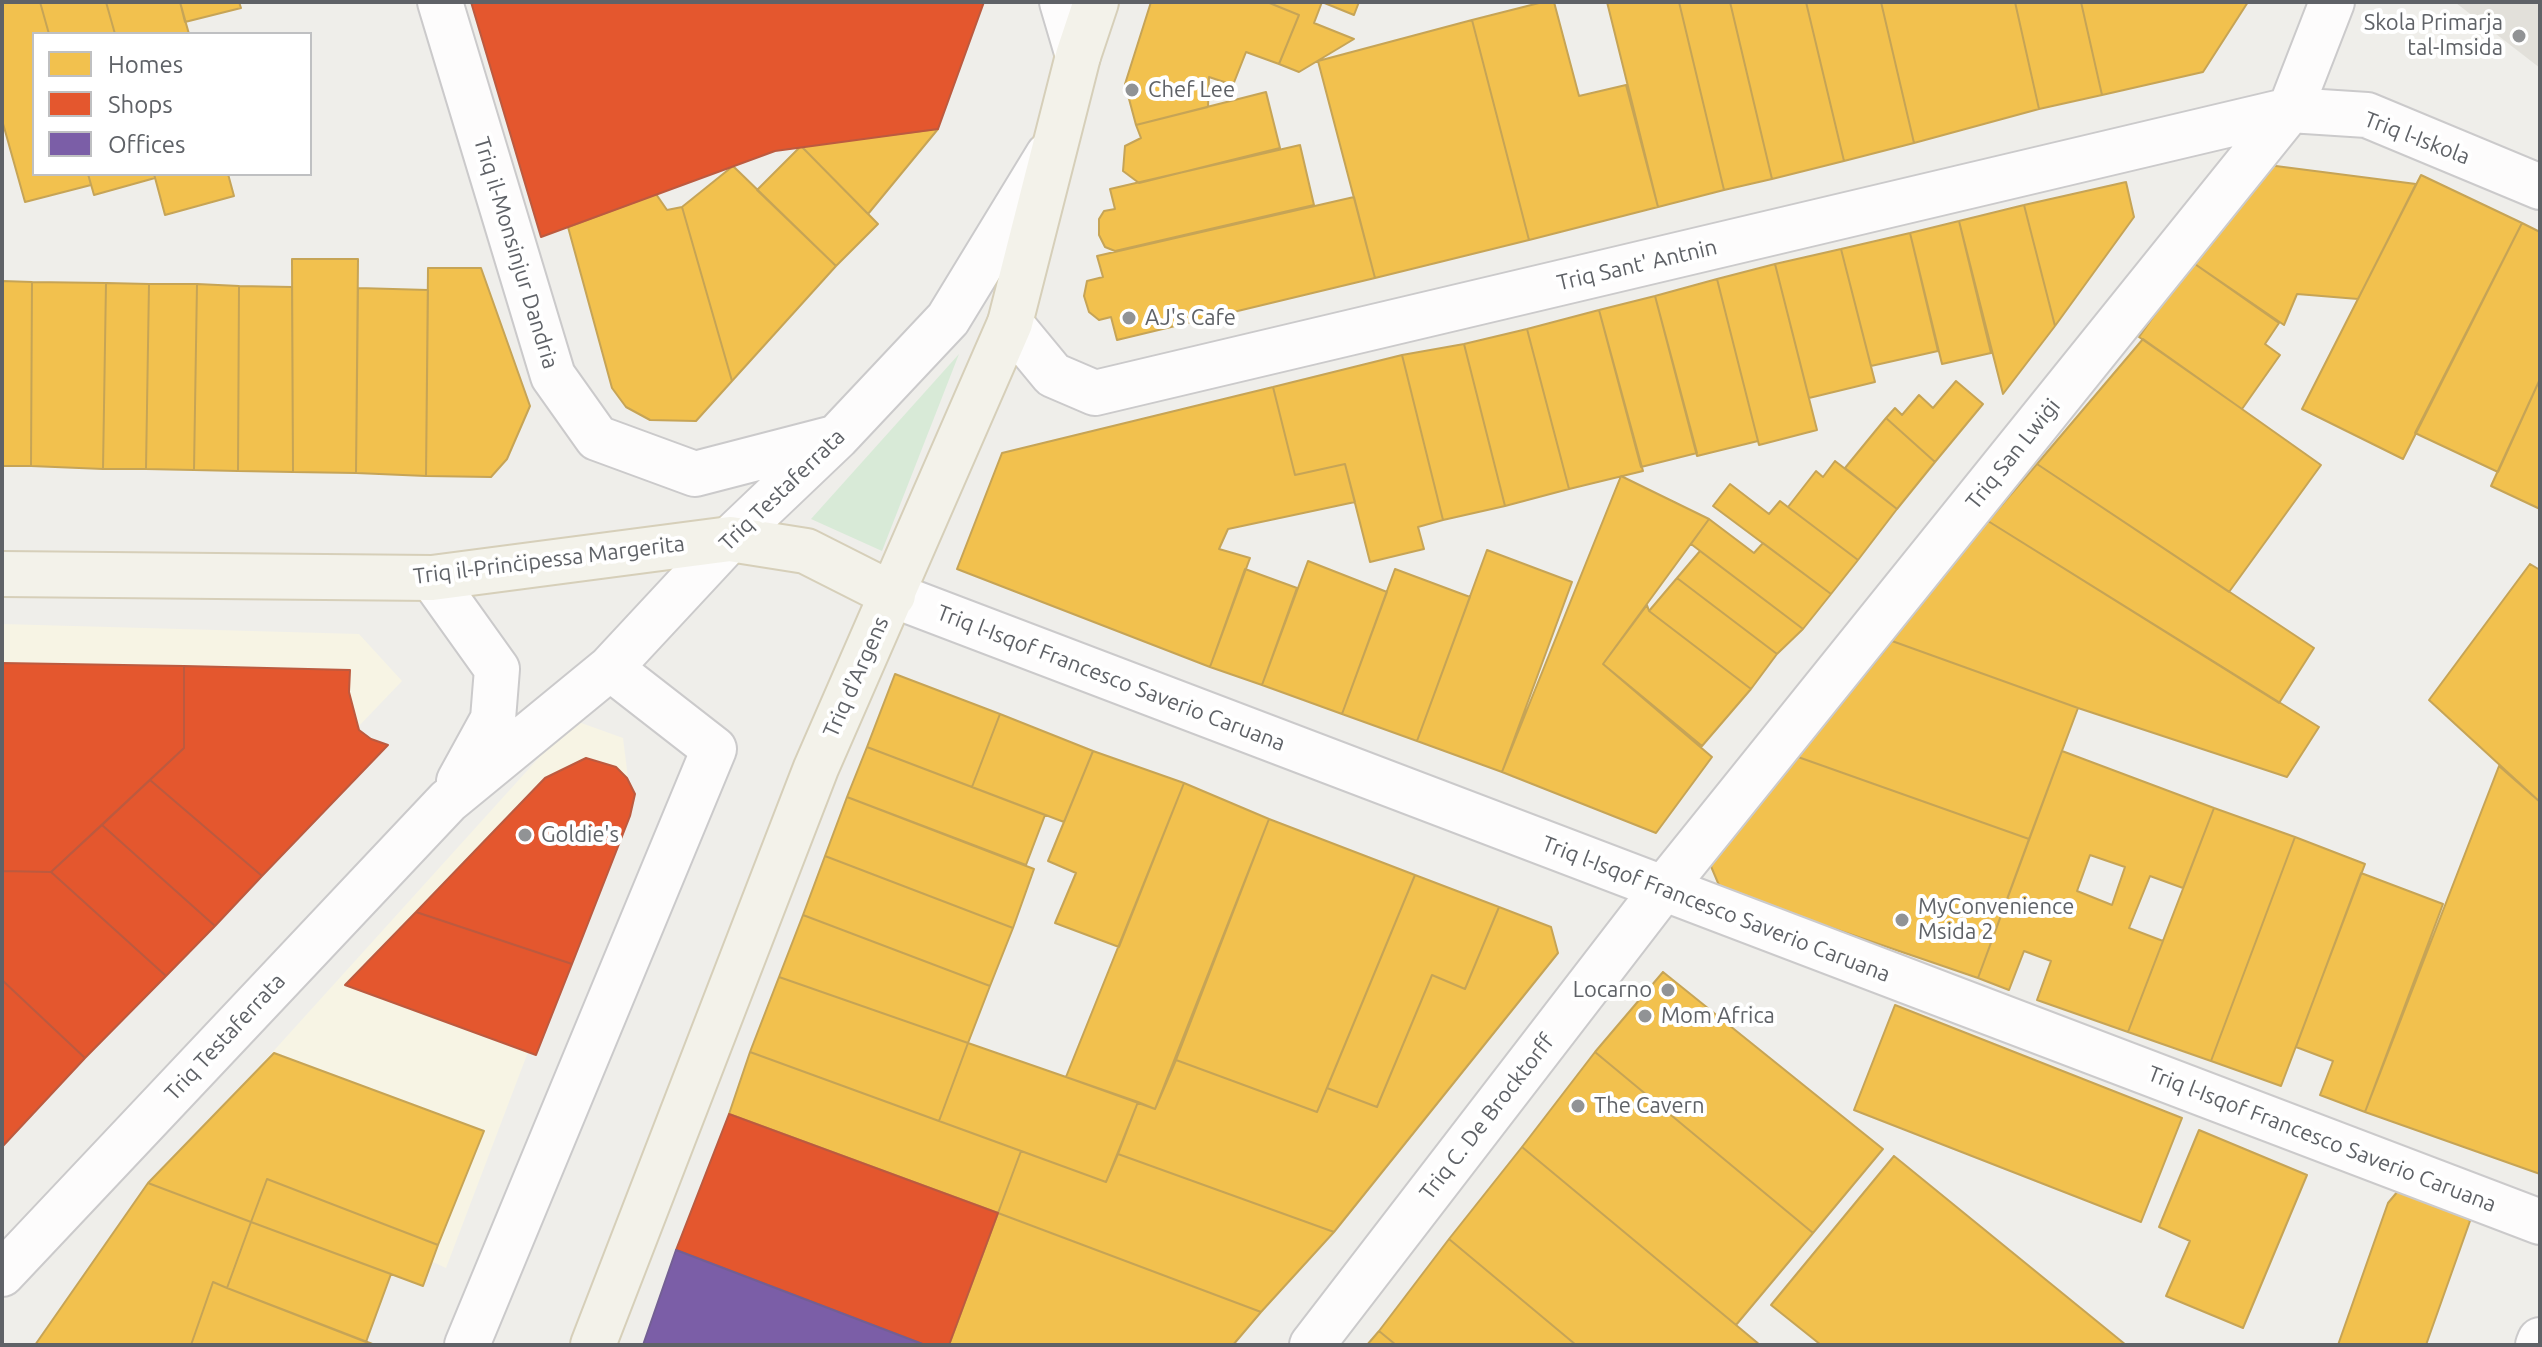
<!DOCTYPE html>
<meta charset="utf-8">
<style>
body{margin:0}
#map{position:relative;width:2542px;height:1347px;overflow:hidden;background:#efeeea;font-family:Ubuntu,sans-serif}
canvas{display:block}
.frame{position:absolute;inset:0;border:4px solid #5f6267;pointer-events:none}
.legend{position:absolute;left:32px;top:32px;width:280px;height:144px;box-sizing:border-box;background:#fff;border:2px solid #bfc0c2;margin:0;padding:10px 14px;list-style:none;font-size:24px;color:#5f6267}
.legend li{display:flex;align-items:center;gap:16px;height:40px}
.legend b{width:40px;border:2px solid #bfc0c2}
</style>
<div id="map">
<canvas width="2542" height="1347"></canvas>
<div class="frame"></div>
<ul class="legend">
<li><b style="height:22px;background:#f2c14e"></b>Homes</li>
<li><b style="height:22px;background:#e4572e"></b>Shops</li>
<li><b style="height:22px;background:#7b5ea7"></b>Offices</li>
</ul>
</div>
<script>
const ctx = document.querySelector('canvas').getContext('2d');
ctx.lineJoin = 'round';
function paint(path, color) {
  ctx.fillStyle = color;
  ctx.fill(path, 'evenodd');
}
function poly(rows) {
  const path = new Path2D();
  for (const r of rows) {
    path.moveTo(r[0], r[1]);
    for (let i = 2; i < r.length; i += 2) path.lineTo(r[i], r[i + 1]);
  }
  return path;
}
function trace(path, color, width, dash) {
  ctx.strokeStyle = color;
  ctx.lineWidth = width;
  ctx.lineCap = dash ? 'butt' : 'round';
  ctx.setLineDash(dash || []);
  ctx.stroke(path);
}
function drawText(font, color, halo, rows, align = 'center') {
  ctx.font = font + ' Ubuntu,sans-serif';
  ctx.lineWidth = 8;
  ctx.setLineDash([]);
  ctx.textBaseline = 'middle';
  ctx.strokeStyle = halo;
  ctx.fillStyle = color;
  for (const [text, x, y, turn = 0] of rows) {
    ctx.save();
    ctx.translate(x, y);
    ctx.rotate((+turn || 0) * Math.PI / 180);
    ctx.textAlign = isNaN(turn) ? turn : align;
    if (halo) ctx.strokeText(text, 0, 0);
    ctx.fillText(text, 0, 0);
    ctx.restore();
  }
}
const commercial = poly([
 [2,624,359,634,402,681,2,1099],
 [573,720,623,738,629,786,446,1268,184,1150]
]);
const education = poly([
 [2540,2,2540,68,2456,3,2456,2]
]);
const green = poly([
 [959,354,882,551,811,519]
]);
const homes = poly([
 [2,2,40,2,49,34,34,34,34,174,88,174,91,185,25,202,2,120,2,2],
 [40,2,106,2,115,34,49,34,40,2],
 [106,2,180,2,189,34,115,34,106,2],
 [180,2,239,2,241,8,185,22,180,2],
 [1151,2,1267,2,1299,15,1279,64,1246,52,1233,85,1209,77,1208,107,1136,125,1125,84,1151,2],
 [1267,2,1359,2,1354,15,1322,2,1314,23,1354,39,1299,72,1279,64,1299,15,1267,2],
 [1543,2,1554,2,1579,96,1626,85,1658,207,1529,240,1472,20,1543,2],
 [1607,2,1679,2,1724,190,1658,207,1607,2],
 [1679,2,1730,2,1772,179,1724,190,1679,2],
 [1730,2,1806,2,1844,161,1772,179,1730,2],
 [1806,2,1881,2,1914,143,1844,161,1806,2],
 [1881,2,2015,2,2039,109,1914,143,1881,2],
 [2015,2,2081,2,2102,95,2039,109,2015,2],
 [2081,2,2248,2,2203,72,2102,95,2081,2],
 [1472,20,1529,240,1375,278,1318,61,1472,20],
 [1266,92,1280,148,1139,183,1123,171,1125,146,1141,138,1136,125,1266,92],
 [938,129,868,214,801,146,938,129],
 [1300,145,1314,205,1115,251,1105,247,1099,235,1099,219,1104,211,1115,209,1110,189,1300,145],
 [801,146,878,224,836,266,757,190,801,146],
 [2268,165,2416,184,2358,299,2297,294,2284,325,2192,262,2268,165],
 [733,166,836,266,732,381,682,207,733,166],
 [88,174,154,174,155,178,94,195,88,174],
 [154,174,228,174,234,196,165,215,154,174],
 [2421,175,2522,223,2403,459,2302,409,2421,175],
 [2126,182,2134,217,2055,326,2024,205,2126,182],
 [656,194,667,210,682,207,732,381,696,421,650,420,626,407,612,388,568,227,656,194],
 [1354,197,1375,278,1117,340,1111,317,1099,320,1089,312,1084,296,1087,281,1103,277,1097,256,1354,197],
 [2024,205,2055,326,2003,394,1959,221,2024,205],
 [1959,221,1991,353,1942,364,1910,233,1959,221],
 [2522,223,2540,232,2540,379,2498,472,2415,433,2522,223],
 [1910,233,1938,351,1871,366,1841,249,1910,233],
 [1841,249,1875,382,1809,398,1775,264,1841,249],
 [292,259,358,259,356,473,293,472,292,259],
 [2192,262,2279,323,2265,344,2280,355,2242,409,2139,337,2192,262],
 [1775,264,1817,430,1759,445,1717,279,1775,264],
 [428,268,481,268,530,406,507,459,491,477,426,476,428,268],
 [1717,279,1758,441,1697,456,1655,296,1717,279],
 [2,281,32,282,31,466,2,466,2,281],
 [32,282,106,283,103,469,31,466,32,282],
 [106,283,149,284,146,469,103,469,106,283],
 [149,284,197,284,194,470,146,469,149,284],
 [197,284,239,286,238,471,194,470,197,284],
 [239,286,292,287,293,472,238,471,239,286],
 [358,288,428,290,426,476,356,473,358,288],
 [1655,296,1697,453,1641,467,1599,310,1655,296],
 [1599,310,1643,471,1569,489,1527,329,1599,310],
 [1527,329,1569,489,1505,506,1464,344,1527,329],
 [2143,339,2321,465,2229,592,2037,464,2143,339],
 [1464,344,1505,506,1443,520,1402,355,1464,344],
 [1402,355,1443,520,1418,527,1424,549,1370,562,1345,464,1295,475,1273,387,1402,355],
 [2540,379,2540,509,2491,486,2540,379],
 [1956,381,1983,404,1935,462,1886,418,1895,408,1902,415,1919,395,1933,408,1956,381],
 [1273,387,1295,475,1345,464,1355,502,1228,529,1219,549,1250,558,1210,667,957,569,1002,453,1273,387],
 [1886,418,1935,462,1897,509,1845,468,1886,418],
 [1835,461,1897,509,1858,560,1788,507,1816,471,1823,477,1835,461],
 [2037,464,2314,648,2279,703,1988,521,2037,464],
 [1621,476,1709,519,1603,664,1712,757,1656,833,1502,772,1621,476],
 [1730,484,1769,514,1780,501,1858,560,1831,594,1713,506,1730,484],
 [1709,519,1754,553,1763,543,1831,594,1803,629,1691,544,1709,519],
 [1988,521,2319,727,2287,777,2078,708,1892,641,1988,521],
 [1487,550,1572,582,1502,772,1417,741,1487,550],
 [1700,551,1803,629,1777,654,1677,578,1700,551],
 [1308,561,1387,592,1342,714,1262,685,1308,561],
 [2530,564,2540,570,2540,802,2429,700,2530,564],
 [1245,569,1297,588,1262,685,1210,667,1245,569],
 [1395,569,1470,597,1417,741,1342,714,1395,569],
 [1677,578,1777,654,1751,689,1649,611,1677,578],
 [1647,605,1649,611,1751,689,1702,746,1603,664,1647,605],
 [1892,641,2078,708,2029,839,1798,757,1892,641],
 [895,674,1000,714,972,787,867,747,895,674],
 [1000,714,1093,751,1064,822,972,787,1000,714],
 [867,747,1045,815,1026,865,847,797,867,747],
 [1093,751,1184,783,1119,947,1055,923,1076,873,1048,861,1093,751],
 [2062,751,2214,808,2183,888,2150,876,2129,928,2163,941,2128,1032,2037,1000,2051,961,2024,951,2009,990,1978,978,2062,751],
 [2090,855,2125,867,2112,905,2077,891,2090,855],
 [1798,757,2029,839,1978,978,1721,890,1710,864,1798,757],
 [2499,766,2540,802,2540,1174,2365,1112,2499,766],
 [1184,783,1269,819,1155,1109,1066,1077,1184,783],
 [847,797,1034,869,1013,928,825,856,847,797],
 [2214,808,2295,837,2211,1061,2128,1032,2214,808],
 [1269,819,1415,875,1317,1112,1176,1060,1269,819],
 [2295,837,2365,864,2281,1086,2211,1061,2295,837],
 [825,856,1013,928,990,986,803,915,825,856],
 [2361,873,2443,904,2365,1112,2320,1095,2333,1061,2296,1047,2361,873],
 [1415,875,1499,907,1465,989,1432,975,1377,1107,1327,1088,1415,875],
 [1499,907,1551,927,1558,953,1334,1232,1118,1154,1138,1102,1155,1109,1176,1060,1317,1112,1327,1088,1377,1107,1432,975,1465,989,1499,907],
 [803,915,990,986,968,1043,779,977,803,915],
 [1663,972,1883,1149,1813,1233,1595,1052,1663,972],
 [779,977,968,1043,939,1121,750,1052,779,977],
 [1895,1005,2182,1118,2141,1222,1854,1110,1895,1005],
 [968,1043,1138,1102,1106,1182,939,1121,968,1043],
 [750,1052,1021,1151,998,1213,729,1114,750,1052],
 [1595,1052,1813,1233,1736,1325,1522,1147,1595,1052],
 [274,1053,484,1131,438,1245,267,1179,251,1222,148,1183,274,1053],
 [2199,1130,2307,1175,2243,1328,2166,1296,2190,1241,2159,1227,2199,1130],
 [1522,1147,1736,1325,1760,1345,1576,1345,1449,1239,1522,1147],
 [1021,1151,1106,1182,1118,1154,1334,1232,1261,1312,998,1213,1021,1151],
 [1894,1156,2126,1345,1821,1345,1771,1305,1894,1156],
 [267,1179,438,1245,423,1286,251,1222,267,1179],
 [148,1183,251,1222,227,1288,213,1282,191,1345,35,1345,148,1183],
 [2403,1185,2447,1201,2470,1221,2426,1345,2338,1345,2388,1203,2403,1185],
 [998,1213,1261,1312,1233,1345,949,1345,998,1213],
 [251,1222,391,1274,366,1342,227,1288,251,1222],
 [1449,1239,1576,1345,1396,1345,1379,1331,1449,1239],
 [213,1282,227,1288,375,1345,191,1345,213,1282],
 [1379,1331,1396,1345,1367,1345,1379,1331]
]);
const shops = poly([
 [471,2,984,2,938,129,775,151,541,237,471,2],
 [2,663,184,666,184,748,51,872,2,871,2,663],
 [184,666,350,670,349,692,359,730,371,739,388,745,262,876,150,780,184,748,184,666],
 [586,758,616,767,627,778,635,794,630,816,572,964,416,912,545,778,586,758],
 [150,780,262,876,215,926,102,825,150,780],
 [102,825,215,926,166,976,51,872,102,825],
 [2,871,51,872,166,976,85,1058,2,980,2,871],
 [416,912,572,964,536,1055,345,985,416,912],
 [2,980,85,1058,2,1147,2,980],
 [729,1114,998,1213,949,1345,925,1345,676,1250,729,1114]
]);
const offices = poly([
 [676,1250,925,1345,643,1345,676,1250]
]);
const minor = poly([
 [440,2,553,376,597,438,695,474,834,438],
 [1062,2,1078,56],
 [1010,323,1053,375,1095,393,2290,110,2367,115,2540,187],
 [432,578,497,669,493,719,459,781],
 [893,595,2540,1222],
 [2,1274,448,801,610,668,730,539,837,437,948,319,1048,155],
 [467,1345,714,749,610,668],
 [1312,1345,1663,889,2290,110,2332,2],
 [2538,1345,2540,1340]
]);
const major = poly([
 [2,574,432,578,730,539,806,551,893,595],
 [593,1345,816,768,1010,323,1078,56,1096,2]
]);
const markers = [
 [2519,36,8,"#919395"],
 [1132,90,8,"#919395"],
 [1129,318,8,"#919395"],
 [525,835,8,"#919395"],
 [1902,920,8,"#919395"],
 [1668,990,8,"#919395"],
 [1645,1016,8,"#919395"],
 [1578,1106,8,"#919395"]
];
const poiNames = [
 ["Skola Primarja",2503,23,"right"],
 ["tal-Imsida",2503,48,"right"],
 ["Chef Lee",1148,90],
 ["AJ's Cafe",1145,318],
 ["Goldie's",541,835],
 ["MyConvenience",1918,907],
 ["Msida 2",1918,932],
 ["Locarno",1652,990,"right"],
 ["Mom Africa",1661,1016],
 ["The Cavern",1594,1106]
];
const streetNames = [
 ["Triq l-Iskola",2417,138,21],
 ["Triq il-Monsinjur Dandria",516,253,73],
 ["Triq Sant' Antnin",1637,265,-13],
 ["Triq San Lwiġi",2013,454,-51],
 ["Triq Testaferrata",782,490,-44],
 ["Triq il-Prinċipessa Margerita",549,560,-7],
 ["Triq d'Argens",856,677,-66],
 ["Triq l-Isqof Francesco Saverio Caruana",1111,678,21],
 ["Triq l-Isqof Francesco Saverio Caruana",1716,909,21],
 ["Triq Testaferrata",225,1037,-47],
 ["Triq C. De Brocktorff",1487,1117,-52],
 ["Triq l-Isqof Francesco Saverio Caruana",2322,1139,21]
];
paint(commercial, '#f7f4e4');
paint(education, '#e2e0da');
paint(green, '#d8ead7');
paint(homes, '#f2c14e');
trace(homes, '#c6a456', 2);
paint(shops, '#e4572e');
trace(shops, '#bc5a3f', 2);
paint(offices, '#7b5ea7');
trace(offices, '#735f94', 2);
trace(minor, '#cbcacb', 48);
trace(major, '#d6cfb9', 48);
trace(minor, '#fdfcfc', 44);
trace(major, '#f3f2ea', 44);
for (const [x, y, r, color] of markers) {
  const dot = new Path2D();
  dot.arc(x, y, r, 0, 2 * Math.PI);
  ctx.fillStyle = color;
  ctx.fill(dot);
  trace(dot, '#fff', 3);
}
drawText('22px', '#5f6267', '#fff', poiNames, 'left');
drawText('22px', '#5f6267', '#fff', streetNames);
</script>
